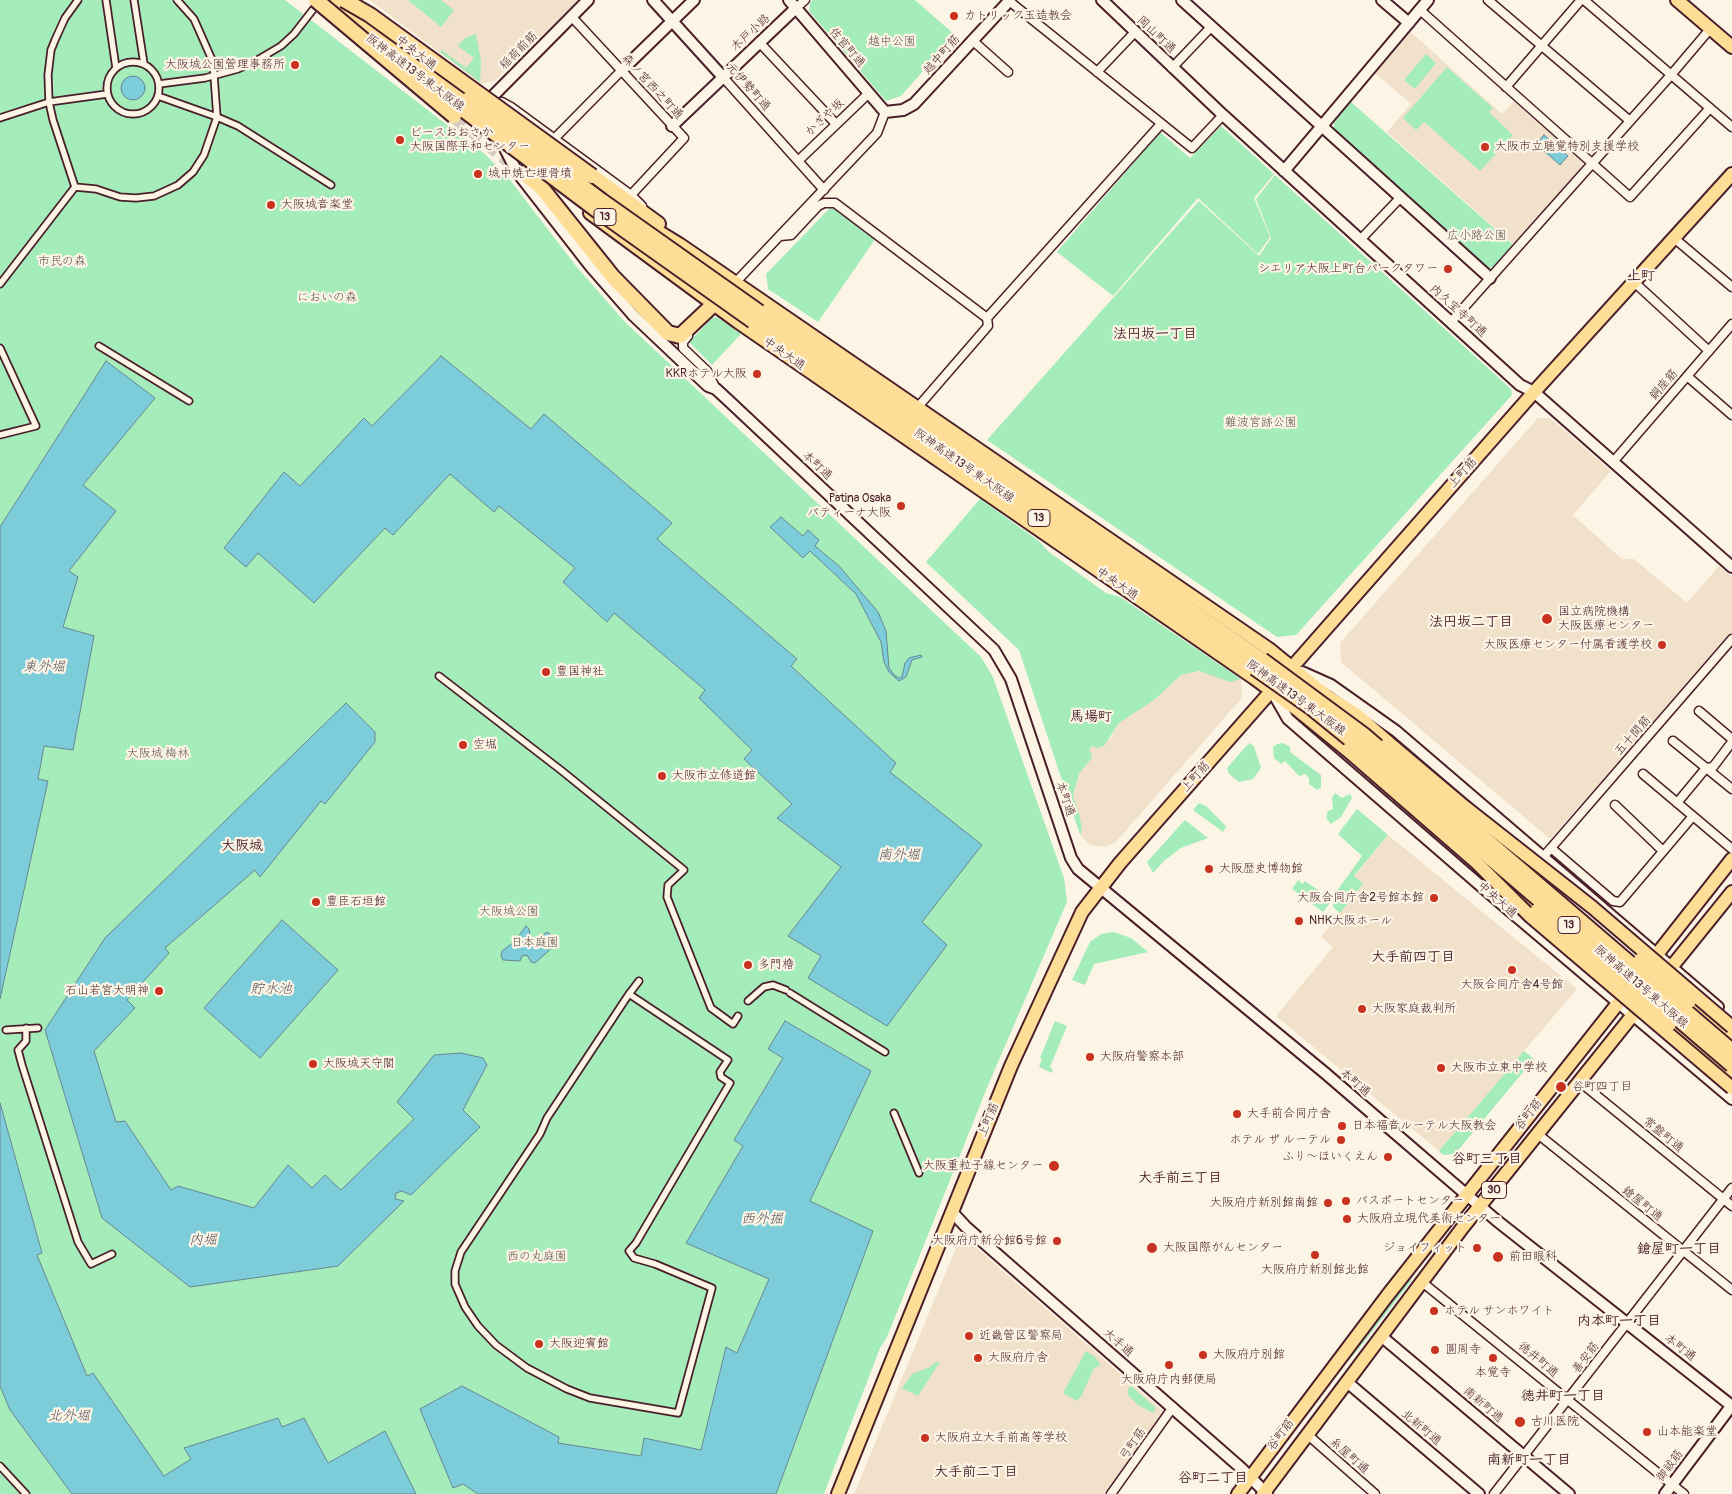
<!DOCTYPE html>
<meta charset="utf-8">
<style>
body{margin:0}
canvas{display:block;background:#fcf5e5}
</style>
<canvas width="1732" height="1494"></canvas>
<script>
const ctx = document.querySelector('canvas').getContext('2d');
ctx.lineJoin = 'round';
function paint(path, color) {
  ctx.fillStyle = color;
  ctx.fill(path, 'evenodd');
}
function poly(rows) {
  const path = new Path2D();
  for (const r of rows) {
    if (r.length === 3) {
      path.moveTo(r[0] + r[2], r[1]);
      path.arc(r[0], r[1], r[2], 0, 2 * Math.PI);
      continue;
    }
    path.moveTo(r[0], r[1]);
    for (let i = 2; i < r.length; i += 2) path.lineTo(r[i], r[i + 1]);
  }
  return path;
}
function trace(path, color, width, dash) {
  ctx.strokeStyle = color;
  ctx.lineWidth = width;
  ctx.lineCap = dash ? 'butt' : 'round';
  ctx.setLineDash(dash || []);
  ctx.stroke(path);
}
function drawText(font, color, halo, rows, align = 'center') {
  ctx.font = font + ' Pangolin,"Klee One",sans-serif';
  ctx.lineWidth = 4.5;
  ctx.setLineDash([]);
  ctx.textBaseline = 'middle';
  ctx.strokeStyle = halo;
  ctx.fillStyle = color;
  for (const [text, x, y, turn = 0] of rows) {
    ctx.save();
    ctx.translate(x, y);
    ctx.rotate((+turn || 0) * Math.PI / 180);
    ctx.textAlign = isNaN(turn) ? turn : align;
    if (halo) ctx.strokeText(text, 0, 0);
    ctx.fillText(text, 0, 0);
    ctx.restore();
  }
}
const built = poly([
 [370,0,579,0,494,81,481,84],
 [1411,32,1502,114,1514,101,1583,162,1583,166,1514,245,1387,132,1411,104,1375,73],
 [1538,418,1550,418,1611,471,1573,515,1622,559,1634,559,1687,603,1719,566,1732,577,1732,635,1550,839,1341,662,1340,643],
 [1192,671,1210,673,1230,682,1241,679,1242,698,1115,843,1105,847,1090,845,1080,835,1082,830,1080,816,1073,795,1079,774,1091,759,1089,750,1092,746,1110,739,1119,723,1154,700,1181,675],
 [1388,835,1577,989,1439,1151,1276,1016,1333,947,1321,937,1363,884,1354,877],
 [964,1237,1163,1411,1104,1494,854,1494,960,1238]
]);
const green = poly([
 [0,0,285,0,486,155,510,180,576,266,624,321,981,657,993,677,1064,878,1067,902,989,1083,887,1337,880,1348,824,1494,0,1494],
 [408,0,441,0,454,10,441,27],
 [813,0,915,0,955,35,901,96,886,101,809,11,810,3],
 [476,34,481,61,480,82,440,52,442,50,466,68,474,58,458,46,465,38],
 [1426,54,1436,63,1415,89,1404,80],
 [1447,67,1493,108,1489,112,1513,135,1480,171,1424,122,1416,130,1403,118],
 [1351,102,1513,245,1493,267,1488,268,1334,129,1334,122],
 [1221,126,1274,174,1254,198,1270,237,1258,254,1198,198,1113,296,1057,252,1160,132,1190,158],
 [1275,175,1511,389,1512,395,1296,635,1277,637,987,440,1199,201,1259,256,1271,238,1256,199],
 [830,208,838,210,876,238,818,322,768,289,766,274],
 [717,317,741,334,712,365,689,342,712,318],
 [980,499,1039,541,1049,552,1106,593,1120,597,1241,679,1230,682,1199,671,1181,675,1154,700,1119,723,1104,746,1097,748,1092,746,1089,750,1092,754,1091,759,1079,774,1073,795,1080,816,1082,831,1080,835,1019,650,926,562],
 [1249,743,1254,746,1261,768,1253,779,1239,782,1229,774,1227,768],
 [1283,743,1290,747,1290,752,1321,775,1321,787,1317,790,1309,784,1309,778,1305,774,1299,776,1285,761,1281,764,1274,758,1273,747,1277,744],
 [1335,793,1342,798,1350,794,1352,798,1341,817,1331,824,1326,818,1328,811,1333,809,1332,798],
 [1199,803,1206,806,1224,824,1226,827,1223,832,1193,810],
 [1357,809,1388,835,1354,876,1363,884,1340,913,1333,907,1334,895,1362,856,1338,834],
 [1185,820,1208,838,1181,848,1165,860,1153,873,1147,862],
 [1298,880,1303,884,1305,881,1332,900,1323,912,1292,889],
 [1114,932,1131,938,1148,952,1094,964,1085,985,1072,980,1090,942,1101,934],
 [1055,1021,1067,1026,1050,1067,1053,1070,1052,1073,1039,1067,1042,1059,1040,1058],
 [1524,1051,1534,1059,1455,1154,1443,1155,1439,1151],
 [1410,1278,1412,1280,1357,1351,1319,1393],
 [1086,1351,1094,1356,1101,1365,1094,1368,1081,1397,1077,1401,1063,1393],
 [936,1362,940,1362,918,1396,902,1388,912,1374,930,1367],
 [1131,1386,1156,1408,1153,1413,1138,1405,1128,1395,1128,1389]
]);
const water = poly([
 [133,88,12],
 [1544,135,1568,156,1560,165,1536,144,1544,135],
 [441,356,531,429,544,414,672,523,657,539,797,659,791,666,896,763,890,772,982,845,922,922,947,945,887,1026,808,978,821,956,788,936,841,867,777,818,792,804,744,759,752,750,699,698,705,690,614,613,607,622,563,582,575,568,499,506,494,512,450,474,393,535,385,528,314,603,258,553,246,567,224,548,284,472,300,486,364,418,372,426,441,356],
 [106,361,155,398,83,485,116,511,69,571,78,577,63,627,94,636,73,750,44,746,38,779,48,781,0,999,0,527,106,361],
 [781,517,803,536,808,530,819,540,815,546,839,566,878,612,886,631,889,668,895,676,899,678,902,677,905,663,909,658,921,655,922,657,912,660,906,677,899,681,889,672,884,662,881,642,856,594,810,551,803,558,770,527,781,517],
 [346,703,375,732,375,742,325,804,321,801,260,877,255,870,165,948,169,953,127,1000,135,1008,94,1051,116,1122,125,1121,171,1190,178,1186,254,1208,288,1165,312,1188,325,1175,341,1190,414,1119,397,1102,434,1055,461,1053,483,1058,487,1065,463,1110,480,1127,411,1195,402,1191,396,1193,395,1199,404,1201,338,1266,190,1287,102,1218,45,1030,105,938,346,703],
 [282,920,338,970,260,1058,204,1008,282,920],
 [526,926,529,929,531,942,539,943,544,934,548,932,555,941,553,947,535,963,531,962,527,955,522,956,520,961,503,960,501,956,502,951,514,942,526,926],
 [785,1021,871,1071,810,1201,873,1231,776,1494,478,1494,463,1484,453,1488,420,1409,462,1386,559,1437,558,1443,641,1456,644,1438,701,1450,726,1347,737,1353,769,1279,686,1243,743,1146,734,1140,783,1058,768,1049,785,1021],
 [0,1103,42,1253,37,1255,87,1376,93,1373,164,1476,191,1459,184,1448,278,1418,282,1427,304,1418,328,1463,385,1431,416,1494,72,1494,10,1410,0,1386,0,1103]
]);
const motorwayTunnel = poly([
 [454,116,518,168]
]);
const pedestrian = poly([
 [106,0,116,68],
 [134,0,144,64],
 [133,88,26],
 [159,84,205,78,238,69,259,59,281,46,294,34,315,7],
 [158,96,217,117,238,126,331,185],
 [0,118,49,102,107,94],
 [75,187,96,189,120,197,136,198,154,196,178,185,193,172,204,155,217,117,213,62,194,19,177,0],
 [0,284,75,187,53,120,49,102,48,75,51,50,55,40,65,18,78,0],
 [99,346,189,401],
 [0,348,36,426,0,435],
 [439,676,562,771,684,870,668,885,667,897,711,1008,733,1024,738,1016],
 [790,993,885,1052],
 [629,994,728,1060,720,1072,721,1077,730,1083,636,1243,629,1251,634,1258,655,1264,712,1288,678,1413,590,1398,567,1389,527,1368,496,1345,478,1326,465,1307,455,1284,455,1271,461,1252,540,1134,547,1118,629,994,639,981],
 [748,1001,764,987,773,985,786,990],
 [26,1028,26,1041,18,1050,22,1065,78,1242,91,1264,112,1254],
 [6,1030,38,1028],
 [894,1113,919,1173],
 [0,1466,26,1494]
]);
const minor = poly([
 [1488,0,1630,121],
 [1584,0,1732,127],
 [1009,1,1192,148,1223,115],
 [796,8,805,0],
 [1420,10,1630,197,1710,108],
 [571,16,684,138,631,195],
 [972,40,1008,72],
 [759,42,836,124],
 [1172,68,1211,27],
 [1097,72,1135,32],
 [722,76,824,190],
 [1506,87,1581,0],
 [493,103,502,102,511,107,631,195,642,206],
 [554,139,621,71],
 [798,161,869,93],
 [780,236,791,235,818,206,824,203,835,203,987,318,988,326,917,408],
 [1674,238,1732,287],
 [1360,240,1400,198],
 [1634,282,1709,351],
 [734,284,877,133,885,112],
 [987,318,1161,124],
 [1451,322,1671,75,1710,29],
 [688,336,683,342,683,348,707,371,716,389],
 [1687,376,1732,415],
 [1613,462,1732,324],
 [1699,711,1732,739],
 [1673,741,1732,789],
 [1643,774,1732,849],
 [1677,803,1706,768,1713,767,1732,742],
 [1615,805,1663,851],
 [1551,848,1732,639],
 [1544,856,1551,848,1613,901,1620,902,1693,816],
 [1580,1082,1732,1206],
 [1539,1135,1732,1290],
 [1422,1282,1684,1494],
 [1308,1435,1375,1494],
 [1111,1494,1173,1407],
 [1494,1494,1732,1188]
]);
const tertiary = poly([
 [653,0,722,76],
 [789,0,885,112,903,110,914,104,1010,0],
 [1102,0,1223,115,1520,385,1534,392,1732,567],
 [1182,0,1490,278],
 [1382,0,1409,23],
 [621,71,694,0],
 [485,104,588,0],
 [672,126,796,8],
 [500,139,517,172,591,267,633,315,708,386,716,389,729,401,994,650,1011,679,1071,858,1078,869,1325,1073,1496,1220,1732,1406],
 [1284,171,1428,0],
 [1302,672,1331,685,1396,731,1718,1007],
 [1273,693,1288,719,1504,906,1732,1099],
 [952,1212,966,1227,1241,1468,1267,1494],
 [1381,1336,1569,1494],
 [1347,1382,1479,1494],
 [1665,1494,1732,1405]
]);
const primary = poly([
 [590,213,738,322,1254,678,1299,711,1347,750],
 [643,222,679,244,1269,649,1324,694,1357,715,1388,742],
 [1647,967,1732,859],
 [1661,980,1732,892],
 [838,1494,1011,1066,1082,912,1120,863,1534,392,1732,174],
 [1238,1494,1387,1296,1630,988],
 [1263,1494,1463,1227,1644,1001]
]);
const trunk = poly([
 [1677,0,1732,47]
]);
const motorway = poly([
 [337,0,467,100],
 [386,51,461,108],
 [524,173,541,187,613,277,668,333,680,336,715,303],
 [592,176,658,224],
 [759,312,1262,660],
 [753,321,1255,668],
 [1324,694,1346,717],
 [1507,887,1537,911],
 [1689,1001,1732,1041],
 [1669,1024,1732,1076]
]);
const primaryBridge = poly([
 [1388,742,1465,807,1592,907,1732,1027],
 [1347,750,1477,863,1531,917,1732,1088]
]);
const motorwayBridge = poly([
 [316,0,454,116],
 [344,0,370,15,592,176],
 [467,100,602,201,759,312],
 [461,108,598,211,753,321],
 [1262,660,1365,736,1732,1051],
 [1255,668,1312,708,1382,765,1732,1065],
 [1537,911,1669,1024],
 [1641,960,1689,1001]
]);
const markers = [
 [954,16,5,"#c8321e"],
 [295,65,5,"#c8321e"],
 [400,140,5,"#c8321e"],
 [1485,147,5,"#c8321e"],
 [478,174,5,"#c8321e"],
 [271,205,5,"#c8321e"],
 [1448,269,5,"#c8321e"],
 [757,374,5,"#c8321e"],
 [901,506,5,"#c8321e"],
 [1547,619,6,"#c8321e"],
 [1662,645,5,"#c8321e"],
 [546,672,5,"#c8321e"],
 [463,745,5,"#c8321e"],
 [662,776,5,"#c8321e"],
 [1209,869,5,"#c8321e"],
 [1434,898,5,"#c8321e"],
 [316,902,5,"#c8321e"],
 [1299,921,5,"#c8321e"],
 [748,965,5,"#c8321e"],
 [1512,970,5,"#c8321e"],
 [159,991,5,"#c8321e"],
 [1362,1009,5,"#c8321e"],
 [1090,1057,5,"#c8321e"],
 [313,1064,5,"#c8321e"],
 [1441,1068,5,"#c8321e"],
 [1561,1087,6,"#c8321e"],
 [1237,1114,5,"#c8321e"],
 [1342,1126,5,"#c8321e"],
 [1341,1140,5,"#c8321e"],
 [1388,1157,5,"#c8321e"],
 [1054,1166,6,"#c8321e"],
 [1346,1201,5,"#c8321e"],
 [1328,1203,5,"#c8321e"],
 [1347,1219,5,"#c8321e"],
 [1057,1241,5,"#c8321e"],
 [1152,1248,6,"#c8321e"],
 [1477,1248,5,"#c8321e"],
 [1315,1255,5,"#c8321e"],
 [1498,1257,6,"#c8321e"],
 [1434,1311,5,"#c8321e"],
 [969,1336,5,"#c8321e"],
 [539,1344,5,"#c8321e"],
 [1435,1350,5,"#c8321e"],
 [1203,1355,5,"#c8321e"],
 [978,1358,5,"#c8321e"],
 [1493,1358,5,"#c8321e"],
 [1169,1365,5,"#c8321e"],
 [1520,1422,6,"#c8321e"],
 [1647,1432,5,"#c8321e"],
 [925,1438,5,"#c8321e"]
];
const shields = [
 [605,217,22],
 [1039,518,22],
 [1569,925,22],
 [1494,1190,25]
];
const shieldNames = [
 ["13",605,217],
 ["13",1039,518],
 ["13",1569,925],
 ["30",1494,1190]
];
const poiNames = [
 ["カトリック玉造教会",964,16],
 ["大阪城公園管理事務所",285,65,"right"],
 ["ピースおおさか",410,133],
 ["大阪国際平和センター",410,147],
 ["大阪市立聴覚特別支援学校",1495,147],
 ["城中焼亡埋骨墳",488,174],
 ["大阪城音楽堂",281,205],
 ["シエリア大阪上町台パークタワー",1438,269,"right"],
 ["KKRホテル大阪",747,374,"right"],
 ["Patina Osaka",891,499,"right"],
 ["パティーナ大阪",891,513,"right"],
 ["国立病院機構",1558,612],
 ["大阪医療センター",1558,626],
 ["大阪医療センター付属看護学校",1652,645,"right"],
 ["豊国神社",556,672],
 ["空堀",473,745],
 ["大阪市立修道館",672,776],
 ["大阪歴史博物館",1219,869],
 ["大阪合同庁舎2号館本館",1424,898,"right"],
 ["豊臣石垣館",326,902],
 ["NHK大阪ホール",1309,921],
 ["多門櫓",758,965],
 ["大阪合同庁舎4号館",1512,985,"center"],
 ["石山若宮大明神",149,991,"right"],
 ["大阪家庭裁判所",1372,1009],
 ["大阪府警察本部",1100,1057],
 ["大阪城天守閣",323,1064],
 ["大阪市立東中学校",1451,1068],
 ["谷町四丁目",1572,1087],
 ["大手前合同庁舎",1247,1114],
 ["日本福音ルーテル大阪教会",1352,1126],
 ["ホテル ザ ルーテル",1331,1140,"right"],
 ["ふり〜ほいくえん",1378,1157,"right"],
 ["大阪重粒子線センター",1043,1166,"right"],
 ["パスポートセンター",1356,1201],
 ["大阪府庁新別館南館",1318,1203,"right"],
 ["大阪府立現代美術センター",1357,1219],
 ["大阪府庁新分館6号館",1047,1241,"right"],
 ["大阪国際がんセンター",1163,1248],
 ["ジョイフィット",1467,1248,"right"],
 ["前田眼科",1509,1257],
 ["大阪府庁新別館北館",1315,1270,"center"],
 ["ホテル サンホワイト",1444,1311],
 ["近畿管区警察局",979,1336],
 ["大阪迎賓館",549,1344],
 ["圓周寺",1445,1350],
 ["大阪府庁別館",1213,1355],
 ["大阪府庁舎",988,1358],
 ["本覚寺",1493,1373,"center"],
 ["大阪府庁内郵便局",1169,1380,"center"],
 ["古川医院",1531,1422],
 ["山本能楽堂",1657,1432],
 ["大阪府立大手前高等学校",935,1438]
];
const streetNames = [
 ["木戸小路",751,33,-43],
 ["岡山町通",1156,35,43],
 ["佐官町通",847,48,49],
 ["稲荷前筋",519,51,-45],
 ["中央大通",416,53,38],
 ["越中町筋",942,55,-48],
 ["阪神高速13号東大阪線",415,73,37],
 ["森ノ宮西之町通",652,87,47],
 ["元伊勢町通",748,87,48],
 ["かぎや坂",825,118,-44],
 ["内久宝寺町通",1458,311,42],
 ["中央大通",784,354,35],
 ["銅座筋",1664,385,-49],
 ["本町通",817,466,43],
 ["阪神高速13号東大阪線",964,466,35],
 ["上町筋",1463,473,-48],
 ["中央大通",1117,584,35],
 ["阪神高速13号東大阪線",1296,698,36],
 ["五十間筋",1633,736,-49],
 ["上町筋",1196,777,-48],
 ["本町通",1065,799,71],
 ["中央大通",1497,900,41],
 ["阪神高速13号東大阪線",1641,987,41],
 ["本町通",1355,1083,41],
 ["谷町筋",1529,1115,-52],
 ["上町筋",989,1120,-68],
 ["常盤町通",1663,1135,39],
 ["鎗屋町通",1642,1204,39],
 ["大手通",1118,1343,41],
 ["本町通",1680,1348,38],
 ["善安筋",1586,1358,-52],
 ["徳井町通",1538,1360,40],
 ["南新町通",1483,1405,40],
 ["北新町通",1421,1428,40],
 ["谷町筋",1281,1435,-54],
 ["弓町筋",1133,1444,-55],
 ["糸屋町通",1349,1456,41],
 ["御祓筋",1670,1466,-53]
];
const parkNames = [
 ["越中公園",892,42],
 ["広小路公園",1477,236],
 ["市民の森",62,262],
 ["においの森",327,298],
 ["難波宮跡公園",1261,423],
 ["大阪城 梅林",158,754],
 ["大阪城公園",509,912],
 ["日本庭園",535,943],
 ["西の丸庭園",537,1257]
];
const neighbourhoodNames = [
 ["上町",1641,276],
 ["法円坂一丁目",1155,334],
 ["法円坂二丁目",1471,622],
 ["馬場町",1091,717],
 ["大阪城",242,846],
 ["大手前四丁目",1413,957],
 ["谷町三丁目",1487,1159],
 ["大手前三丁目",1180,1178],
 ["鎗屋町一丁目",1679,1249],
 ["内本町一丁目",1619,1321],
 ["徳井町一丁目",1563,1396],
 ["南新町一丁目",1529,1460],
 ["大手前二丁目",976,1472],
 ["谷町二丁目",1213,1478]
];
const waterNames = [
 ["東外堀",44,667],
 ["南外堀",899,855],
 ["貯水池",271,989],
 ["西外掘",762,1219],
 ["内堀",203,1240],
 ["北外堀",69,1416]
];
paint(built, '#f2e1ca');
paint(green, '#a4ecba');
paint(water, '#7dccda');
trace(water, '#698794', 1);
trace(motorwayTunnel, '#d8cac0', 14, [14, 7]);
trace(pedestrian, '#4a1f2b', 9);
trace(minor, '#4a1f2b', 11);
trace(tertiary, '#4a1f2b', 14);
trace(primary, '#4a1f2b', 16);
trace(trunk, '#4a1f2b', 16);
trace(motorway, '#4a1f2b', 18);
trace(pedestrian, '#fcf5e5', 5.5);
trace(minor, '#fcf5e5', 8);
trace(tertiary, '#fcf5e5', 10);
trace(primary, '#fedd96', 12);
trace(trunk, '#fedd96', 12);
trace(motorway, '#fedd96', 14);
trace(primaryBridge, '#4a1f2b', 16, []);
trace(motorwayBridge, '#4a1f2b', 18, []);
trace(primaryBridge, '#fedd96', 12);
trace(motorwayBridge, '#fedd96', 14);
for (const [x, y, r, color] of markers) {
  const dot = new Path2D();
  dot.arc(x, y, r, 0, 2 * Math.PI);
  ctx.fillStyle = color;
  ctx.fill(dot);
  trace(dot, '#fcf5e5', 2);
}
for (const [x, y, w] of shields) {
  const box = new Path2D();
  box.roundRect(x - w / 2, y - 8.5, w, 17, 4);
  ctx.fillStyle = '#fcf5e5';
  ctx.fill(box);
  trace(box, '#4a1f2b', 1);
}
drawText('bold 11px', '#4a1f2b', null, shieldNames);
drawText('12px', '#4a1f2b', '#fcf5e5', poiNames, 'left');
drawText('12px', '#4a1f2b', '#fcf5e5', streetNames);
drawText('12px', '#60524f', '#fcf5e5', parkNames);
drawText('bold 14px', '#4a1f2b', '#fcf5e5', neighbourhoodNames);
drawText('italic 14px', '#595360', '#fcf5e5', waterNames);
</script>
